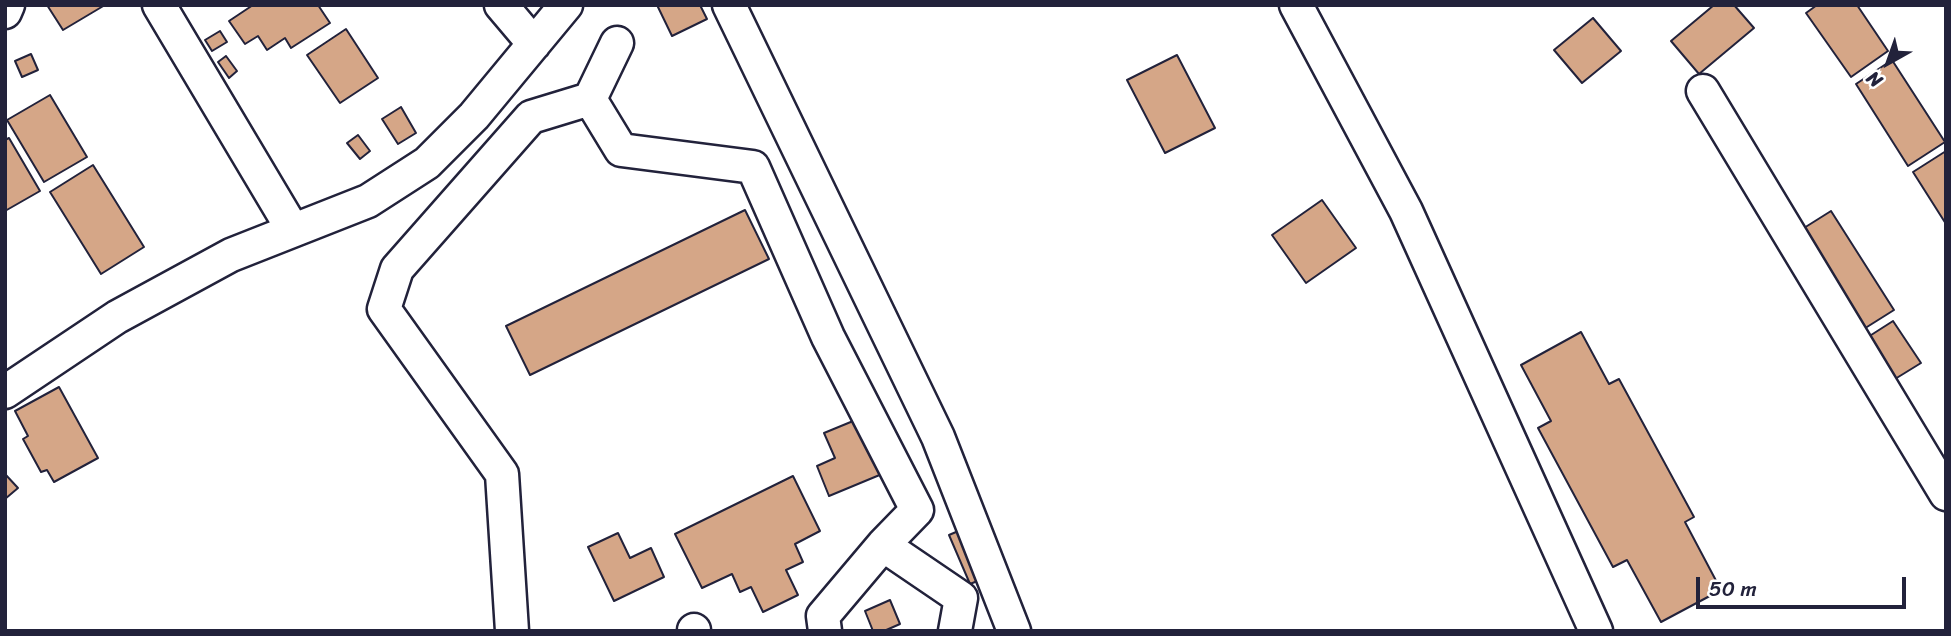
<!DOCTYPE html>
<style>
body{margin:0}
#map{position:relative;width:1951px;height:636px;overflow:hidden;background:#fff;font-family:Sriracha,sans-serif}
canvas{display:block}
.frame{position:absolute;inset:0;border:7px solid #22223b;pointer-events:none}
.north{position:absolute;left:1853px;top:28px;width:70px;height:70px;-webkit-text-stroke:5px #fff;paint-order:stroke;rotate:220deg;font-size:19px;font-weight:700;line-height:28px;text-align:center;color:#22223b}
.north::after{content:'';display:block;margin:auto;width:24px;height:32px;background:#22223b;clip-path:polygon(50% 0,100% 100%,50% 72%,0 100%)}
.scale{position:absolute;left:1696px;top:577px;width:210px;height:32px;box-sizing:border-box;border:4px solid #22223b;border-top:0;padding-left:9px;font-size:21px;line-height:24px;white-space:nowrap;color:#22223b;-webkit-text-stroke:5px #fff;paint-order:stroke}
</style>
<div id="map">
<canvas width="1951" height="636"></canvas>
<div class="frame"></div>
<div class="north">N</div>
<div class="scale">50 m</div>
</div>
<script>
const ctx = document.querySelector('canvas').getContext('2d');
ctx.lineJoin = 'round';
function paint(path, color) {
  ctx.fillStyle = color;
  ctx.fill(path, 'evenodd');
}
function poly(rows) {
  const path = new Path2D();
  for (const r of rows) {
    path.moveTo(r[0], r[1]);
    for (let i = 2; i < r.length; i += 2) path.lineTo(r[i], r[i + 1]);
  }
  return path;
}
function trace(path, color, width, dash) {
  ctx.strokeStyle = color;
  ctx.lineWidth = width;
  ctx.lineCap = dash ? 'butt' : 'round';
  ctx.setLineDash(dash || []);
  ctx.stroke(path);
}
const building = poly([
 [47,5,105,5,63,30,47,5],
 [253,5,318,5,330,23,291,48,285,38,267,50,258,36,245,44,229,21,253,5],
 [657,5,700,5,707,19,672,36,657,5],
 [1714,5,1734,5,1754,28,1699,74,1671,41,1714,5],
 [1817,5,1857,5,1888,51,1851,77,1806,13,1817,5],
 [1593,18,1621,51,1582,83,1554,50,1593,18],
 [346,29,378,78,340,103,307,55,346,29],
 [220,31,227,42,212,51,205,40,220,31],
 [31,54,38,70,22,77,15,61,31,54],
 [1177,55,1215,128,1165,153,1127,80,1177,55],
 [226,56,237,71,229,78,218,62,226,56],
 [1892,60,1945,142,1908,166,1856,84,1892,60],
 [50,95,87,157,44,182,7,120,50,95],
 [401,107,416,133,398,144,382,119,401,107],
 [358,135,370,151,360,159,347,143,358,135],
 [9,138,40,191,5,211,5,140,9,138],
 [1946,151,1946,224,1913,172,1946,151],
 [93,165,144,247,101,274,50,192,93,165],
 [1322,200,1356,248,1306,283,1272,235,1322,200],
 [745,210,769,259,530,375,506,326,745,210],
 [1831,211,1894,310,1859,332,1796,233,1831,211],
 [1893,321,1921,363,1895,379,1868,337,1893,321],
 [1581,332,1609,384,1619,379,1694,517,1685,522,1721,590,1661,622,1627,560,1613,567,1538,428,1551,421,1521,365,1581,332],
 [59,387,98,458,54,482,47,470,41,472,23,439,28,436,15,411,59,387],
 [858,419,882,474,829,496,817,466,835,458,824,433,858,419],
 [5,474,18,488,5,499,5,474],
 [793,476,820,531,795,544,803,562,786,570,798,595,763,612,751,587,740,592,732,574,702,588,675,534,793,476],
 [963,529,985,578,970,584,949,535,963,529],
 [618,533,630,558,651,548,664,577,614,601,588,547,618,533],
 [890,600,900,624,884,631,873,631,865,611,890,600]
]);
const minor = poly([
 [159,5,293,230],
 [501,5,534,44],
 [729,5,938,437,1014,631],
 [1296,5,1406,211,1596,631],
 [5,12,8,5],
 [617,43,590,99,621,150,753,167,828,337,917,510,883,545,823,616,825,631],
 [1703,91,1946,494],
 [5,392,117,317,231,255,368,201,427,163,474,116,566,5],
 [883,545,961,598,955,631],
 [694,630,694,631],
 [512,631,502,474,384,309,397,269,531,117,590,99]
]);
paint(building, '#d5a687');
trace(building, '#22223b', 2);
trace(minor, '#22223b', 37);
trace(minor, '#fff', 32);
</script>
